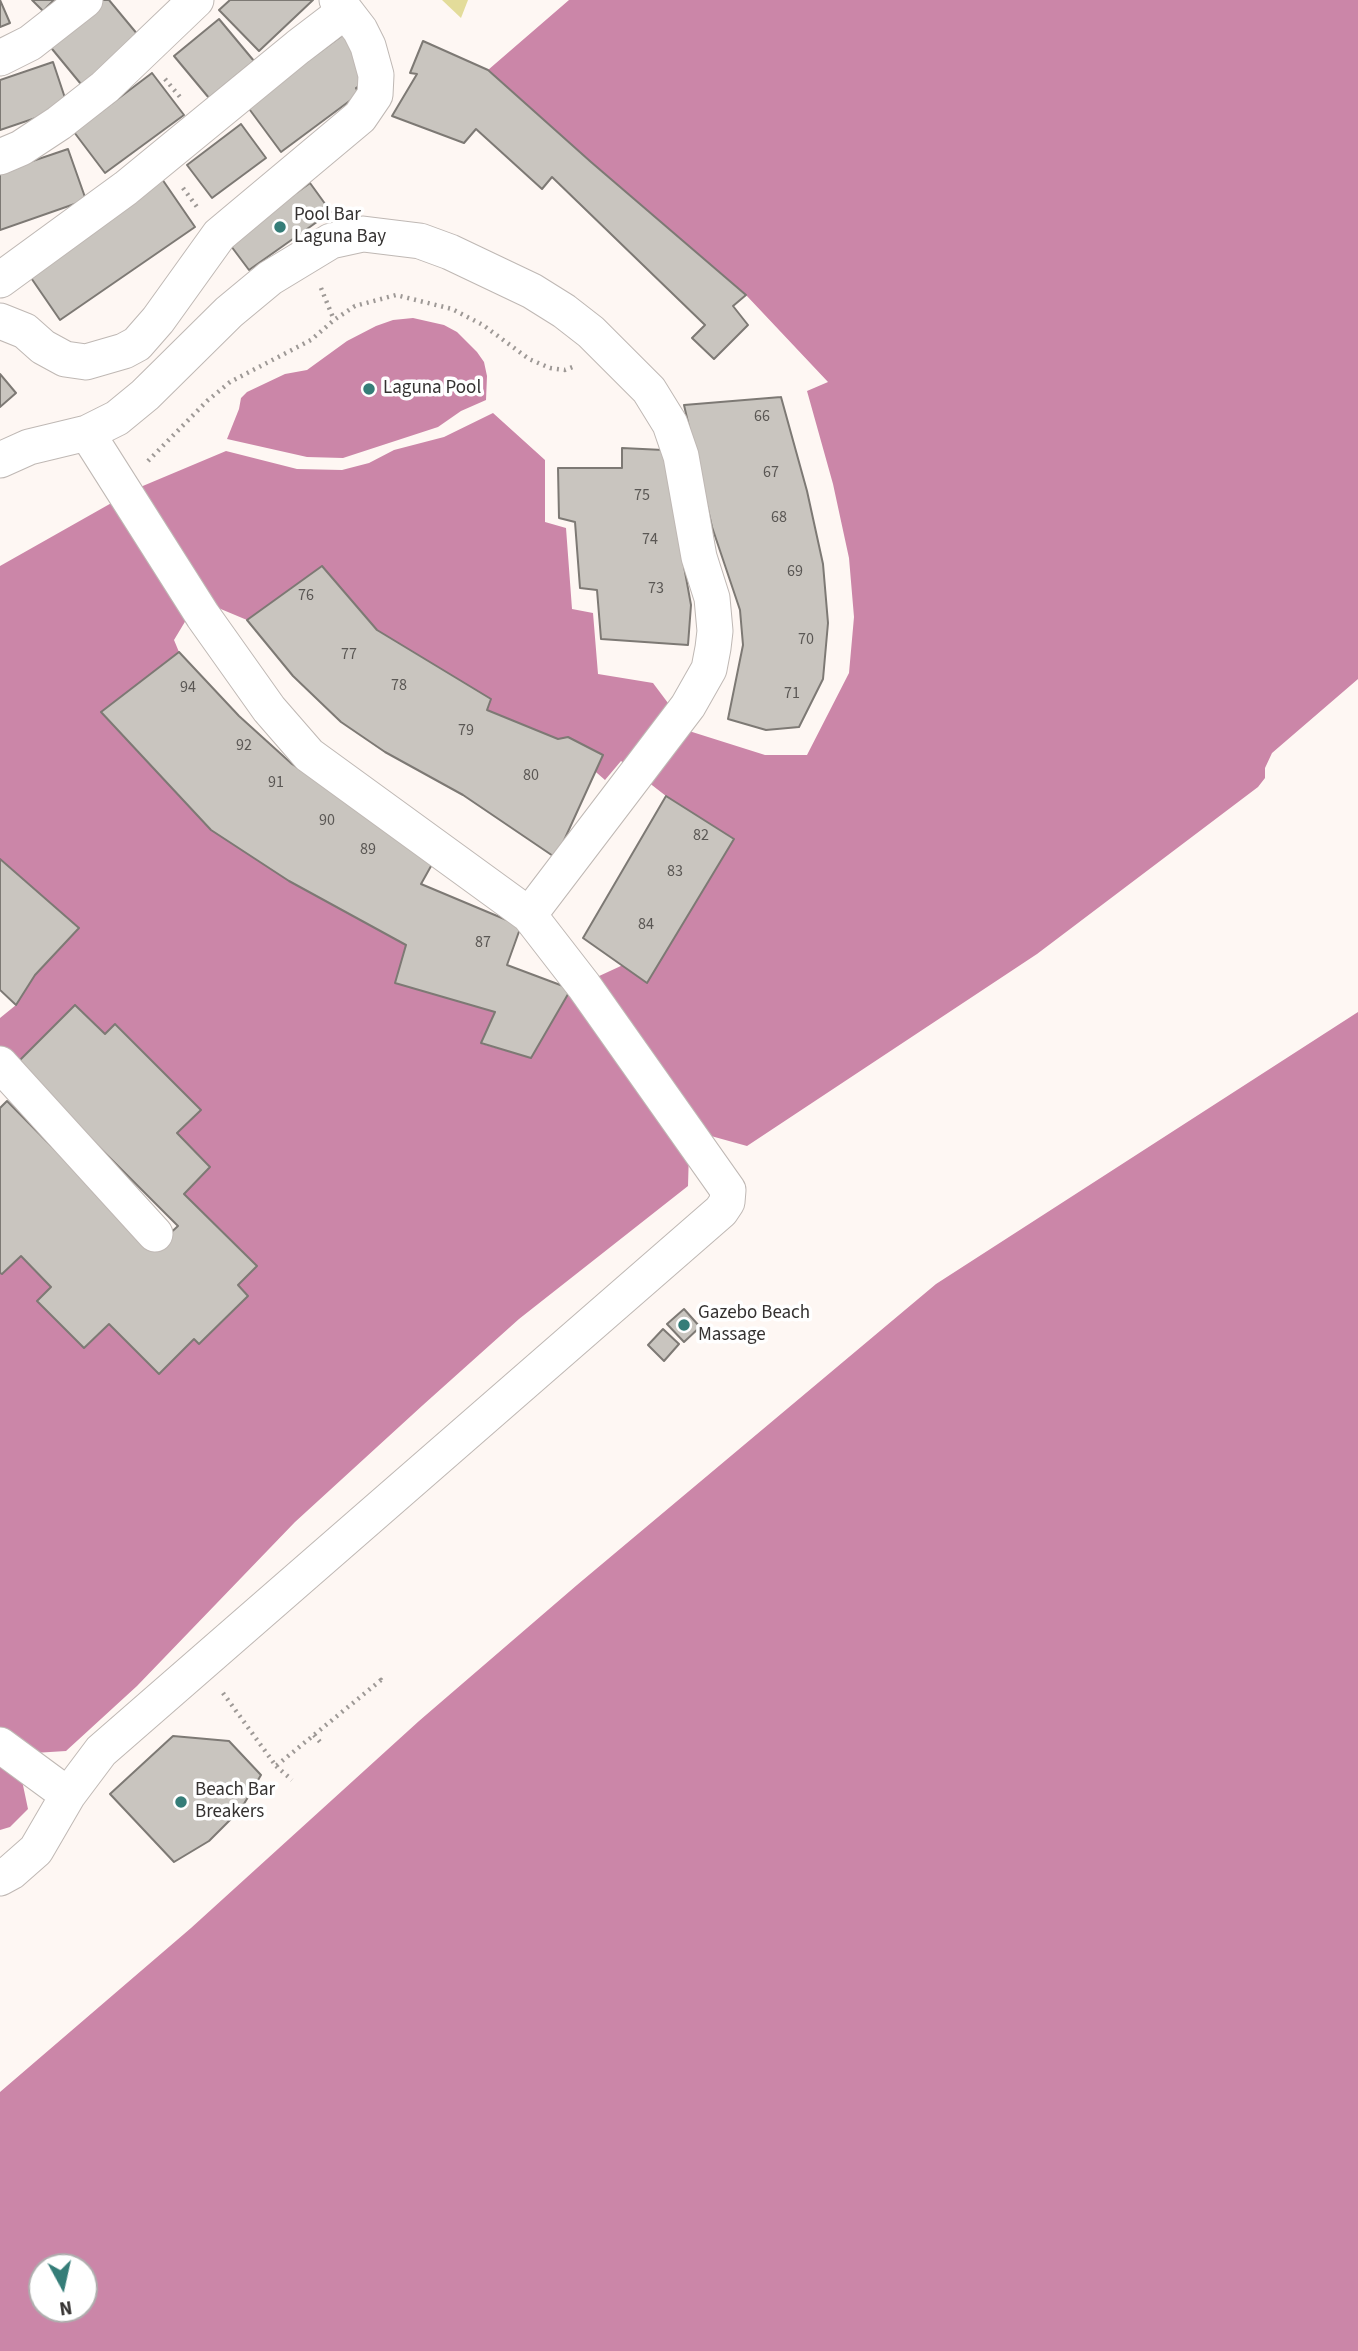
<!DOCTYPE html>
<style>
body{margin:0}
#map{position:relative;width:1358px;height:2351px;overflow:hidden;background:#fef7f3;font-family:"Source Sans 3",sans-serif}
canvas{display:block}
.north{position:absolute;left:28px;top:2253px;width:70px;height:70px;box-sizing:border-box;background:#fff;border:2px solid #aeadad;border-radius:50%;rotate:172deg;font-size:19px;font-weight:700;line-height:28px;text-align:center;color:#353231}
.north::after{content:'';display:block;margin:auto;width:24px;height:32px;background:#357d78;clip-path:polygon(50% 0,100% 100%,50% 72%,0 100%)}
</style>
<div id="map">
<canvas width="1358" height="2351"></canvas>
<div class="north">N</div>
</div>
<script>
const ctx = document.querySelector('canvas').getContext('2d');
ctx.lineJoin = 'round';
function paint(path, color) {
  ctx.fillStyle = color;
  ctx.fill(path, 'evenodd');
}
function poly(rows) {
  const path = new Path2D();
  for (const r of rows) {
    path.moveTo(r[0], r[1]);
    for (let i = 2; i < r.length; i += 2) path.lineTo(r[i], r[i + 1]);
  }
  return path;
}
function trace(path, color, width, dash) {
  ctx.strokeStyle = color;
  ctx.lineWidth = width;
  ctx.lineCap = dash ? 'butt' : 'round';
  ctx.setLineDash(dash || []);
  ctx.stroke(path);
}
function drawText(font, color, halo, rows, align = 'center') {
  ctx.font = font + ' "Source Sans 3",sans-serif';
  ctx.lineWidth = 7;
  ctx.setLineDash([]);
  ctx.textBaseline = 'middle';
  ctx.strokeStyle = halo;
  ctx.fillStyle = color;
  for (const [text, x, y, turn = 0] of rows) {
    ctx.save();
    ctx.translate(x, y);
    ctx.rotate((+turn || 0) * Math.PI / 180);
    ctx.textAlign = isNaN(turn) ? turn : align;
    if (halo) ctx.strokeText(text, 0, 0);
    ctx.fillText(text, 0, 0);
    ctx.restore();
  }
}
const green = poly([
 [442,0,468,0,461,18]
]);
const water = poly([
 [569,0,1358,0,1358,679,1272,753,1265,768,1265,778,1258,787,1037,954,747,1146,711,1136,689,1151,688,1186,519,1319,423,1405,295,1522,137,1686,66,1751,34,1753,20,1771,28,1809,10,1827,0,1830,0,1273,2,1274,21,1256,51,1287,37,1301,84,1348,109,1324,159,1374,194,1339,199,1344,248,1296,238,1285,257,1266,184,1194,210,1167,177,1133,201,1110,116,1024,105,1034,75,1005,16,1064,0,1066,0,1018,16,1005,35,975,79,928,0,859,0,566,138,488,226,451,297,469,342,470,369,463,394,450,444,437,493,413,545,460,545,522,566,528,572,609,593,613,598,674,653,683,689,731,765,755,807,755,849,673,854,617,849,558,833,484,807,391,828,382,746,295,591,162,488,70],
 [322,566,377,630,491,699,487,710,558,739,605,780,621,761,666,796,733,838,623,965,571,989,531,1058,482,1044,495,1012,395,983,406,945,289,881,211,830,102,712,179,652,174,640,186,620,204,602,247,620],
 [413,318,444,325,457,332,477,352,484,362,487,376,486,400,461,411,438,427,343,458,307,457,227,439,239,409,241,398,247,392,285,374,307,370,347,341,376,326,393,320],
 [1358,1012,1358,2351,0,2351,0,2092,191,1928,419,1721,577,1585,936,1284],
 [42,2267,84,2267,84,2309,42,2309]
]);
const building = poly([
 [0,0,10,23,0,27,0,0],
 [32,0,54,0,43,11,32,0],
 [102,0,109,0,143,41,85,89,48,44,102,0],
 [230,0,313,0,259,51,219,10,230,0],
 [219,19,254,61,209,98,174,56,219,19],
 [344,34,366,64,357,71,365,82,356,88,359,94,281,152,247,106,344,34],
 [423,41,488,70,591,162,746,295,733,306,748,325,714,359,692,338,705,325,552,177,542,189,476,129,464,143,392,116,417,74,410,73,423,41],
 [53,62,68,107,0,130,0,80,53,62],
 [152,73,184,115,105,173,74,132,152,73],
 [241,124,266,158,212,198,187,165,241,124],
 [68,149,86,200,0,230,0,172,68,149],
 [162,179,195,227,60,320,27,272,162,179],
 [310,183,331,212,249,270,228,242,310,183],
 [0,374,16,393,0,407,0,374],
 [781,397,807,491,823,564,828,623,823,679,799,727,766,730,728,719,743,645,740,610,712,527,684,405,781,397],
 [622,448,663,450,691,605,688,645,601,639,597,590,580,588,575,522,559,518,558,468,622,468,622,448],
 [322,566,377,630,491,699,487,710,558,739,568,737,603,755,556,858,463,795,385,752,341,722,293,676,247,620,322,566],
 [179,652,239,716,292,764,435,859,421,884,521,926,507,965,571,989,531,1058,481,1043,495,1012,395,983,406,945,289,881,211,830,101,712,179,652],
 [666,796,734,839,647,983,583,938,666,796],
 [0,859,79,928,35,975,16,1005,0,990,0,859],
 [75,1005,105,1034,115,1024,201,1110,177,1133,210,1167,184,1194,257,1266,238,1285,248,1296,199,1344,194,1339,159,1374,109,1324,84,1348,37,1301,51,1287,21,1256,2,1274,0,1273,0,1108,7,1101,153,1249,178,1226,16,1064,75,1005],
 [684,1309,700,1327,684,1342,667,1324,684,1309],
 [663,1329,679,1344,664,1361,648,1345,663,1329],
 [173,1736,229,1741,261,1775,241,1809,209,1841,174,1862,110,1794,173,1736]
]);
const path = poly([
 [165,79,180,97],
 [183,188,197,207],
 [321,288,334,320],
 [148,461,207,401,230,382,311,340,334,320,355,306,396,295,452,309,483,325,529,359,550,368,565,370,575,366],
 [223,1693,276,1766,381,1680,382,1685],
 [314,1735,320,1742],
 [276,1766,292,1780]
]);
const street = poly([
 [0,58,30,43,85,0],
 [0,157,21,148,59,123,105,87,196,0],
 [0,280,126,188,298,47,345,11],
 [0,321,25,331,43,347,65,359,86,362,124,351,137,344,158,320,219,235,360,117,375,95,376,75,368,46,360,30,337,0],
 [0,460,29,447,87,433,117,418,145,395,229,312,270,278,331,241,363,234,420,241,450,252,532,291,564,311,591,332,649,390,670,424,681,456,699,557,712,598,715,631,713,648,709,669,688,706,529,915],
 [0,1064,155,1234],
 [0,1745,68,1795],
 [0,1878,11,1872,36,1850,68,1795,101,1751,721,1211,727,1202,728,1190,584,986,529,915,309,755,269,709,203,616,87,433]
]);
const markers = [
 [280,227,7,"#357d78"],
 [369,389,7,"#357d78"],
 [684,1325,7,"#357d78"],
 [181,1802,7,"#357d78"]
];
const numberNames = [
 ["66",762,417],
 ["67",771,473],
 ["75",642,496],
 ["68",779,518],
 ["74",650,540],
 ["69",795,572],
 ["73",656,589],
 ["76",306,596],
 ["70",806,640],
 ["77",349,655],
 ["78",399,686],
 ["94",188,688],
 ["71",792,694],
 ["79",466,731],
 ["92",244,746],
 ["80",531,776],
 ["91",276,783],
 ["90",327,821],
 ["82",701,836],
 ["89",368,850],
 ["83",675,872],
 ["84",646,925],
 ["87",483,943]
];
const poiNames = [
 ["Pool Bar",294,216],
 ["Laguna Bay",294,238],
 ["Laguna Pool",383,389],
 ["Gazebo Beach",698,1314],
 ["Massage",698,1336],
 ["Beach Bar",195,1791],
 ["Breakers",195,1813]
];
paint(green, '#e3dc9a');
paint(water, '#cb86a8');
paint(building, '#c9c5bf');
trace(building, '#7d7974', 2);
trace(street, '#bfb8b4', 37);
trace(path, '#9e9996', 4.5, [2, 5]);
trace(street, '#fff', 35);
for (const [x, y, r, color] of markers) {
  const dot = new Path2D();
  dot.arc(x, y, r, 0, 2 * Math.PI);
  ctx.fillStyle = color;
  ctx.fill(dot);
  trace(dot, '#fff', 2.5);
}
drawText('16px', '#5a5754', null, numberNames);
drawText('19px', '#353231', '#fff', poiNames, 'left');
</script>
